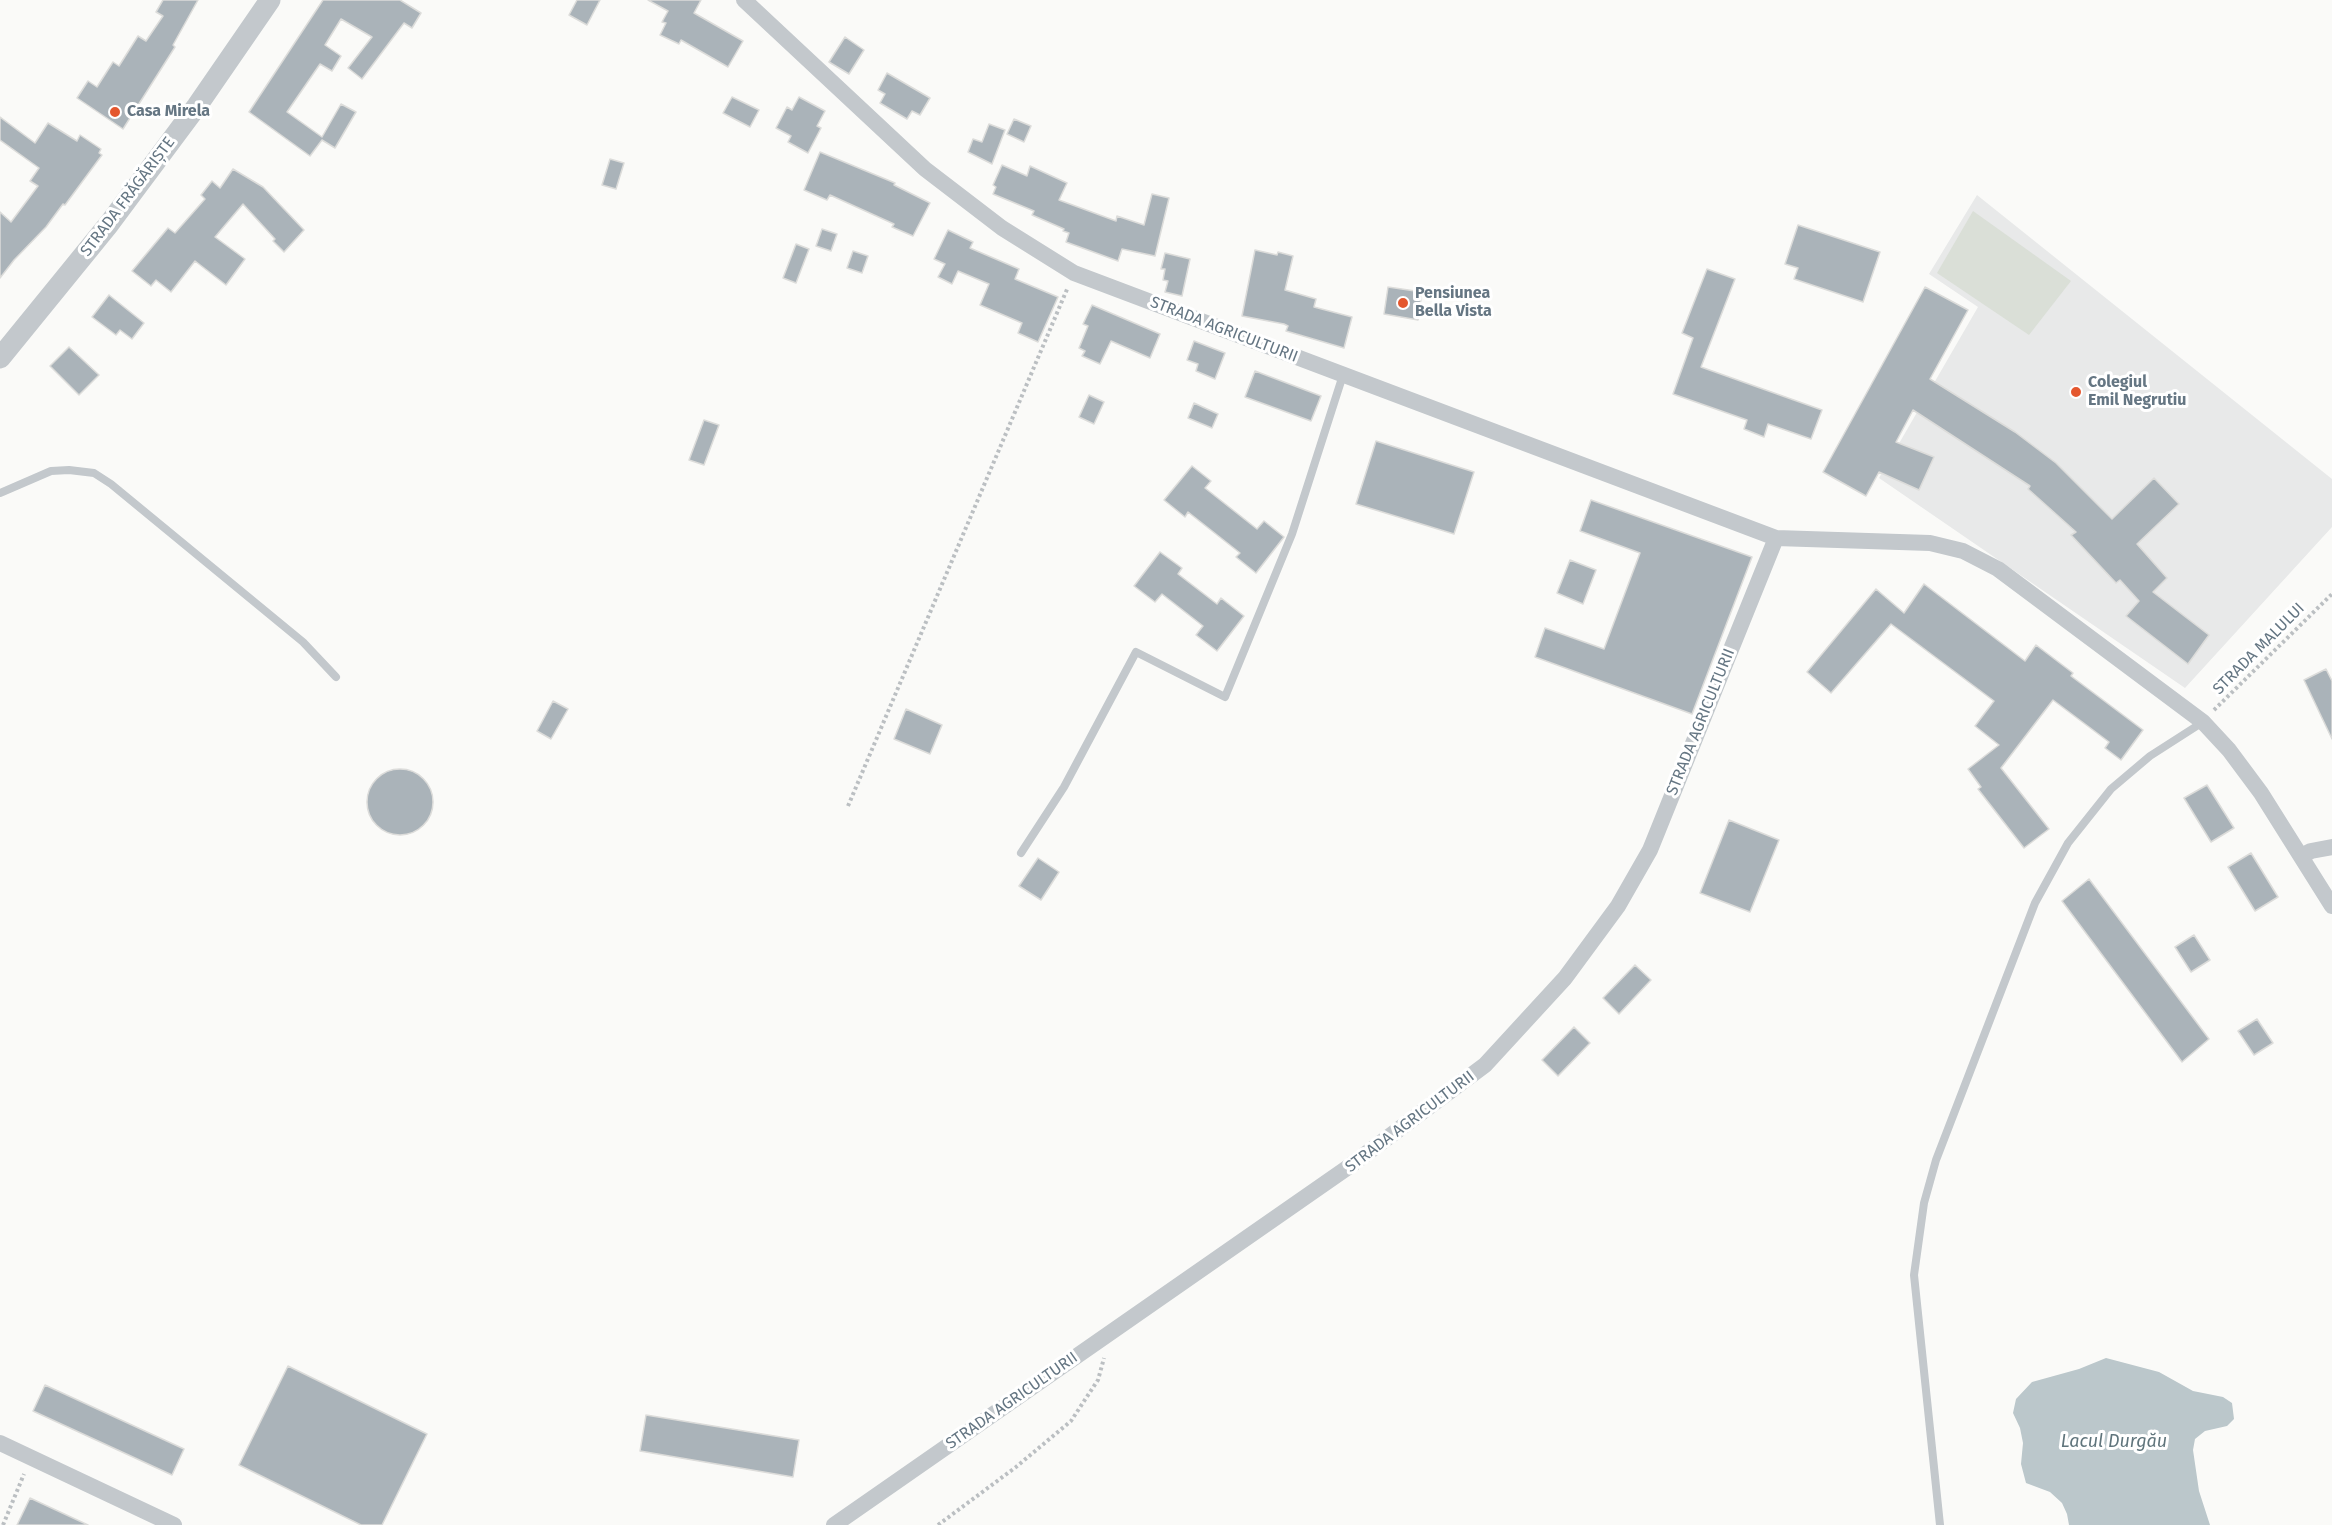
<!DOCTYPE html>
<meta charset="utf-8">
<style>
body{margin:0}
canvas{display:block;background:#fafaf8}
</style>
<canvas width="2332" height="1525"></canvas>
<script>
const ctx = document.querySelector('canvas').getContext('2d');
ctx.lineJoin = 'round';
function paint(path, color) {
  ctx.fillStyle = color;
  ctx.fill(path, 'evenodd');
}
function poly(rows) {
  const path = new Path2D();
  for (const r of rows) {
    if (r.length === 3) {
      path.moveTo(r[0] + r[2], r[1]);
      path.arc(r[0], r[1], r[2], 0, 2 * Math.PI);
      continue;
    }
    path.moveTo(r[0], r[1]);
    for (let i = 2; i < r.length; i += 2) path.lineTo(r[i], r[i + 1]);
  }
  return path;
}
function trace(path, color, width, dash) {
  ctx.strokeStyle = color;
  ctx.lineWidth = width;
  ctx.lineCap = dash ? 'butt' : 'round';
  ctx.setLineDash(dash || []);
  ctx.stroke(path);
}
function drawText(font, color, halo, rows, align = 'center') {
  ctx.font = font + ' "Fira Sans",sans-serif';
  ctx.lineWidth = 6;
  ctx.setLineDash([]);
  ctx.textBaseline = 'middle';
  ctx.strokeStyle = halo;
  ctx.fillStyle = color;
  for (const [text, x, y, turn = 0] of rows) {
    ctx.save();
    ctx.translate(x, y);
    ctx.rotate((+turn || 0) * Math.PI / 180);
    ctx.textAlign = isNaN(turn) ? turn : align;
    if (halo) ctx.strokeText(text, 0, 0);
    ctx.fillText(text, 0, 0);
    ctx.restore();
  }
}
const built = poly([
 [1977,195,2332,479,2332,527,2185,688,1879,478,1978,307,1929,274]
]);
const green = poly([
 [1973,211,2071,281,2029,335,1937,273]
]);
const water = poly([
 [2106,1358,2159,1372,2193,1391,2223,1397,2232,1403,2234,1419,2227,1426,2205,1431,2195,1439,2193,1450,2199,1491,2210,1525,2069,1525,2067,1514,2062,1503,2050,1492,2026,1483,2021,1464,2023,1443,2020,1428,2013,1413,2016,1399,2032,1382,2079,1369]
]);
const building = poly([
 [163,0,198,0,173,45,175,47,123,129,77,98,88,81,97,87,113,62,119,66,138,36,146,41,163,16,156,12,163,0],
 [323,0,400,0,421,13,412,28,404,23,362,79,348,68,372,37,341,19,325,45,341,56,332,71,320,64,287,112,322,137,341,104,356,112,335,148,322,140,310,156,249,112,323,0],
 [577,0,600,0,587,25,569,15,577,0],
 [648,0,701,0,694,13,743,41,728,67,681,40,679,44,660,35,666,23,662,22,668,11,648,0],
 [845,37,864,50,849,74,829,62,845,37],
 [887,73,930,98,920,115,912,111,907,119,880,103,885,94,878,90,887,73],
 [732,97,759,110,750,127,723,113,732,97],
 [799,97,825,111,817,126,821,128,808,153,788,142,791,136,776,128,787,107,792,110,799,97],
 [0,117,35,143,48,123,77,141,80,135,101,149,99,153,102,155,65,205,63,204,46,227,14,260,0,278,0,212,11,222,38,186,30,181,39,168,0,140,0,117],
 [1014,119,1031,126,1024,142,1007,134,1014,119],
 [989,124,1005,130,992,164,968,152,973,139,982,142,989,124],
 [820,152,895,183,894,185,930,203,913,236,892,227,894,224,830,195,827,200,804,190,820,152],
 [610,159,624,163,616,189,602,185,610,159],
 [1002,165,1027,176,1030,166,1067,183,1059,200,1116,221,1117,216,1144,225,1152,194,1169,198,1155,256,1122,249,1118,261,1066,242,1069,233,1063,231,1064,229,1032,215,1034,211,993,194,996,187,993,185,1002,165],
 [233,169,263,187,304,230,284,252,273,241,275,239,243,204,215,237,245,259,226,285,195,261,171,292,156,280,151,286,132,271,168,228,175,233,205,199,201,195,212,181,220,188,233,169],
 [1798,225,1880,252,1863,302,1794,279,1798,268,1785,264,1798,225],
 [822,229,837,234,831,251,816,246,822,229],
 [948,230,973,242,970,248,1019,269,1015,279,1058,297,1038,342,1018,333,1022,323,980,305,989,284,958,271,952,284,938,277,945,264,934,259,948,230],
 [796,244,809,249,796,283,783,278,796,244],
 [1255,250,1277,255,1278,252,1293,256,1285,290,1316,299,1314,307,1352,317,1344,348,1286,331,1288,326,1284,324,1242,316,1255,250],
 [853,251,868,256,862,273,847,268,853,251],
 [1165,253,1190,259,1182,296,1165,292,1168,281,1163,280,1165,269,1161,269,1165,253],
 [1707,269,1735,279,1701,367,1822,410,1811,439,1768,424,1764,437,1744,429,1747,420,1673,394,1693,338,1682,333,1707,269],
 [1388,287,1422,292,1418,320,1384,314,1388,287],
 [1925,287,1968,310,1930,379,2015,432,2056,463,2112,519,2154,478,2179,504,2137,544,2167,578,2153,592,2209,635,2188,664,2126,616,2139,601,2120,580,2116,583,2071,535,2076,532,2028,489,2030,486,1913,410,1896,442,1934,457,1919,490,1879,472,1866,496,1823,472,1925,287],
 [109,295,144,323,132,339,120,330,116,335,92,317,109,295],
 [1092,305,1160,334,1150,358,1111,341,1100,364,1082,356,1085,351,1079,348,1088,326,1083,324,1092,305],
 [1194,341,1225,353,1215,379,1196,371,1198,364,1187,360,1194,341],
 [69,347,99,375,79,395,50,366,69,347],
 [1255,371,1321,396,1311,421,1245,397,1255,371],
 [1089,395,1104,402,1094,424,1079,417,1089,395],
 [1194,403,1218,414,1212,428,1188,418,1194,403],
 [704,420,719,425,704,465,689,460,704,420],
 [1376,441,1474,472,1454,534,1356,504,1376,441],
 [1192,466,1211,481,1205,488,1257,529,1264,521,1284,537,1256,573,1236,557,1240,553,1188,512,1185,517,1164,500,1192,466],
 [1591,500,1752,557,1692,714,1535,657,1545,628,1604,649,1640,553,1580,531,1591,500],
 [1160,552,1182,568,1178,574,1217,604,1221,598,1244,616,1217,651,1196,635,1203,626,1162,594,1155,602,1134,586,1160,552],
 [1570,560,1596,570,1583,604,1557,593,1570,560],
 [1924,584,2025,661,2036,645,2073,673,2071,676,2143,730,2121,760,2105,748,2109,742,2053,700,2001,768,2049,829,2024,848,1978,789,1981,787,1968,769,1999,745,1975,726,1994,701,1891,624,1831,693,1807,672,1876,589,1904,613,1924,584],
 [2326,669,2332,681,2332,739,2304,680,2326,669],
 [553,701,568,709,551,739,537,731,553,701],
 [906,709,942,725,930,754,894,739,906,709],
 [400,802,33],
 [2207,785,2234,828,2211,842,2184,798,2207,785],
 [1729,820,1779,840,1750,912,1700,893,1729,820],
 [2251,853,2278,897,2255,911,2228,867,2251,853],
 [1038,858,1059,872,1041,900,1019,886,1038,858],
 [2089,879,2209,1039,2182,1062,2062,901,2089,879],
 [2194,935,2210,960,2191,972,2175,947,2194,935],
 [1635,965,1651,980,1619,1014,1603,998,1635,965],
 [2257,1019,2273,1043,2254,1055,2238,1031,2257,1019],
 [1574,1027,1590,1043,1558,1076,1542,1060,1574,1027],
 [288,1366,427,1434,382,1525,361,1525,239,1465,288,1366],
 [45,1385,184,1449,172,1475,33,1411,45,1385],
 [646,1415,799,1440,793,1477,640,1451,646,1415],
 [30,1498,88,1525,17,1525,30,1498]
]);
const path = poly([
 [2214,710,2332,594],
 [848,806,1068,287],
 [3,1525,24,1474],
 [938,1525,1016,1467,1071,1421,1098,1380,1104,1358]
]);
const service = poly([
 [0,493,51,471,69,470,94,473,111,484,303,642,336,677],
 [1021,853,1064,787,1136,652,1225,697,1292,534,1343,375],
 [1940,1525,1914,1275,1924,1203,1936,1160,2035,903,2068,843,2111,789,2150,756,2203,722]
]);
const minor = poly([
 [744,0,925,169,1002,228,1074,273,1776,538,1930,543,1963,551,1998,569,2203,722,2229,750,2261,793,2332,906],
 [2301,856,2311,851,2332,847],
 [0,1443,174,1525],
 [834,1525,1347,1168,1485,1065,1565,978,1618,906,1650,850,1776,538]
]);
const tertiary = poly([
 [0,358,109,224,197,106,270,0]
]);
const markers = [
 [115,112,6,"#e4572e"],
 [1403,303,6,"#e4572e"],
 [2076,392,6,"#e4572e"]
];
const poiNames = [
 ["Casa Mirela",127,112],
 ["Pensiunea",1415,294],
 ["Bella Vista",1415,312],
 ["Colegiul",2088,383],
 ["Emil Negrutiu",2088,401]
];
const streetNames = [
 ["STRADA FRĂGĂRIȘTE",128,197,-53],
 ["STRADA AGRICULTURII",1224,330,21],
 ["STRADA MALULUI",2259,649,-45],
 ["STRADA AGRICULTURII",1701,722,-68],
 ["STRADA AGRICULTURII",1410,1122,-37],
 ["STRADA AGRICULTURII",1012,1401,-35]
];
const waterNames = [
 ["Lacul Durgău",2114,1442]
];
paint(built, '#e8e9e9');
paint(green, '#dadfd7');
paint(water, '#bbc7cb');
paint(building, '#aab3b9');
trace(building, '#dcdcda', 1.5);
trace(path, '#bbbfc2', 4, [3, 3]);
trace(service, '#c3c8cc', 8);
trace(minor, '#c3c8cc', 16);
trace(tertiary, '#c3c8cc', 21);
for (const [x, y, r, color] of markers) {
  const dot = new Path2D();
  dot.arc(x, y, r, 0, 2 * Math.PI);
  ctx.fillStyle = color;
  ctx.fill(dot);
  trace(dot, '#fff', 2);
}
drawText('bold 16px', '#657683', '#fff', poiNames, 'left');
drawText('16px', '#657683', '#fff', streetNames);
drawText('italic 18px', '#60757c', '#fff', waterNames);
</script>
